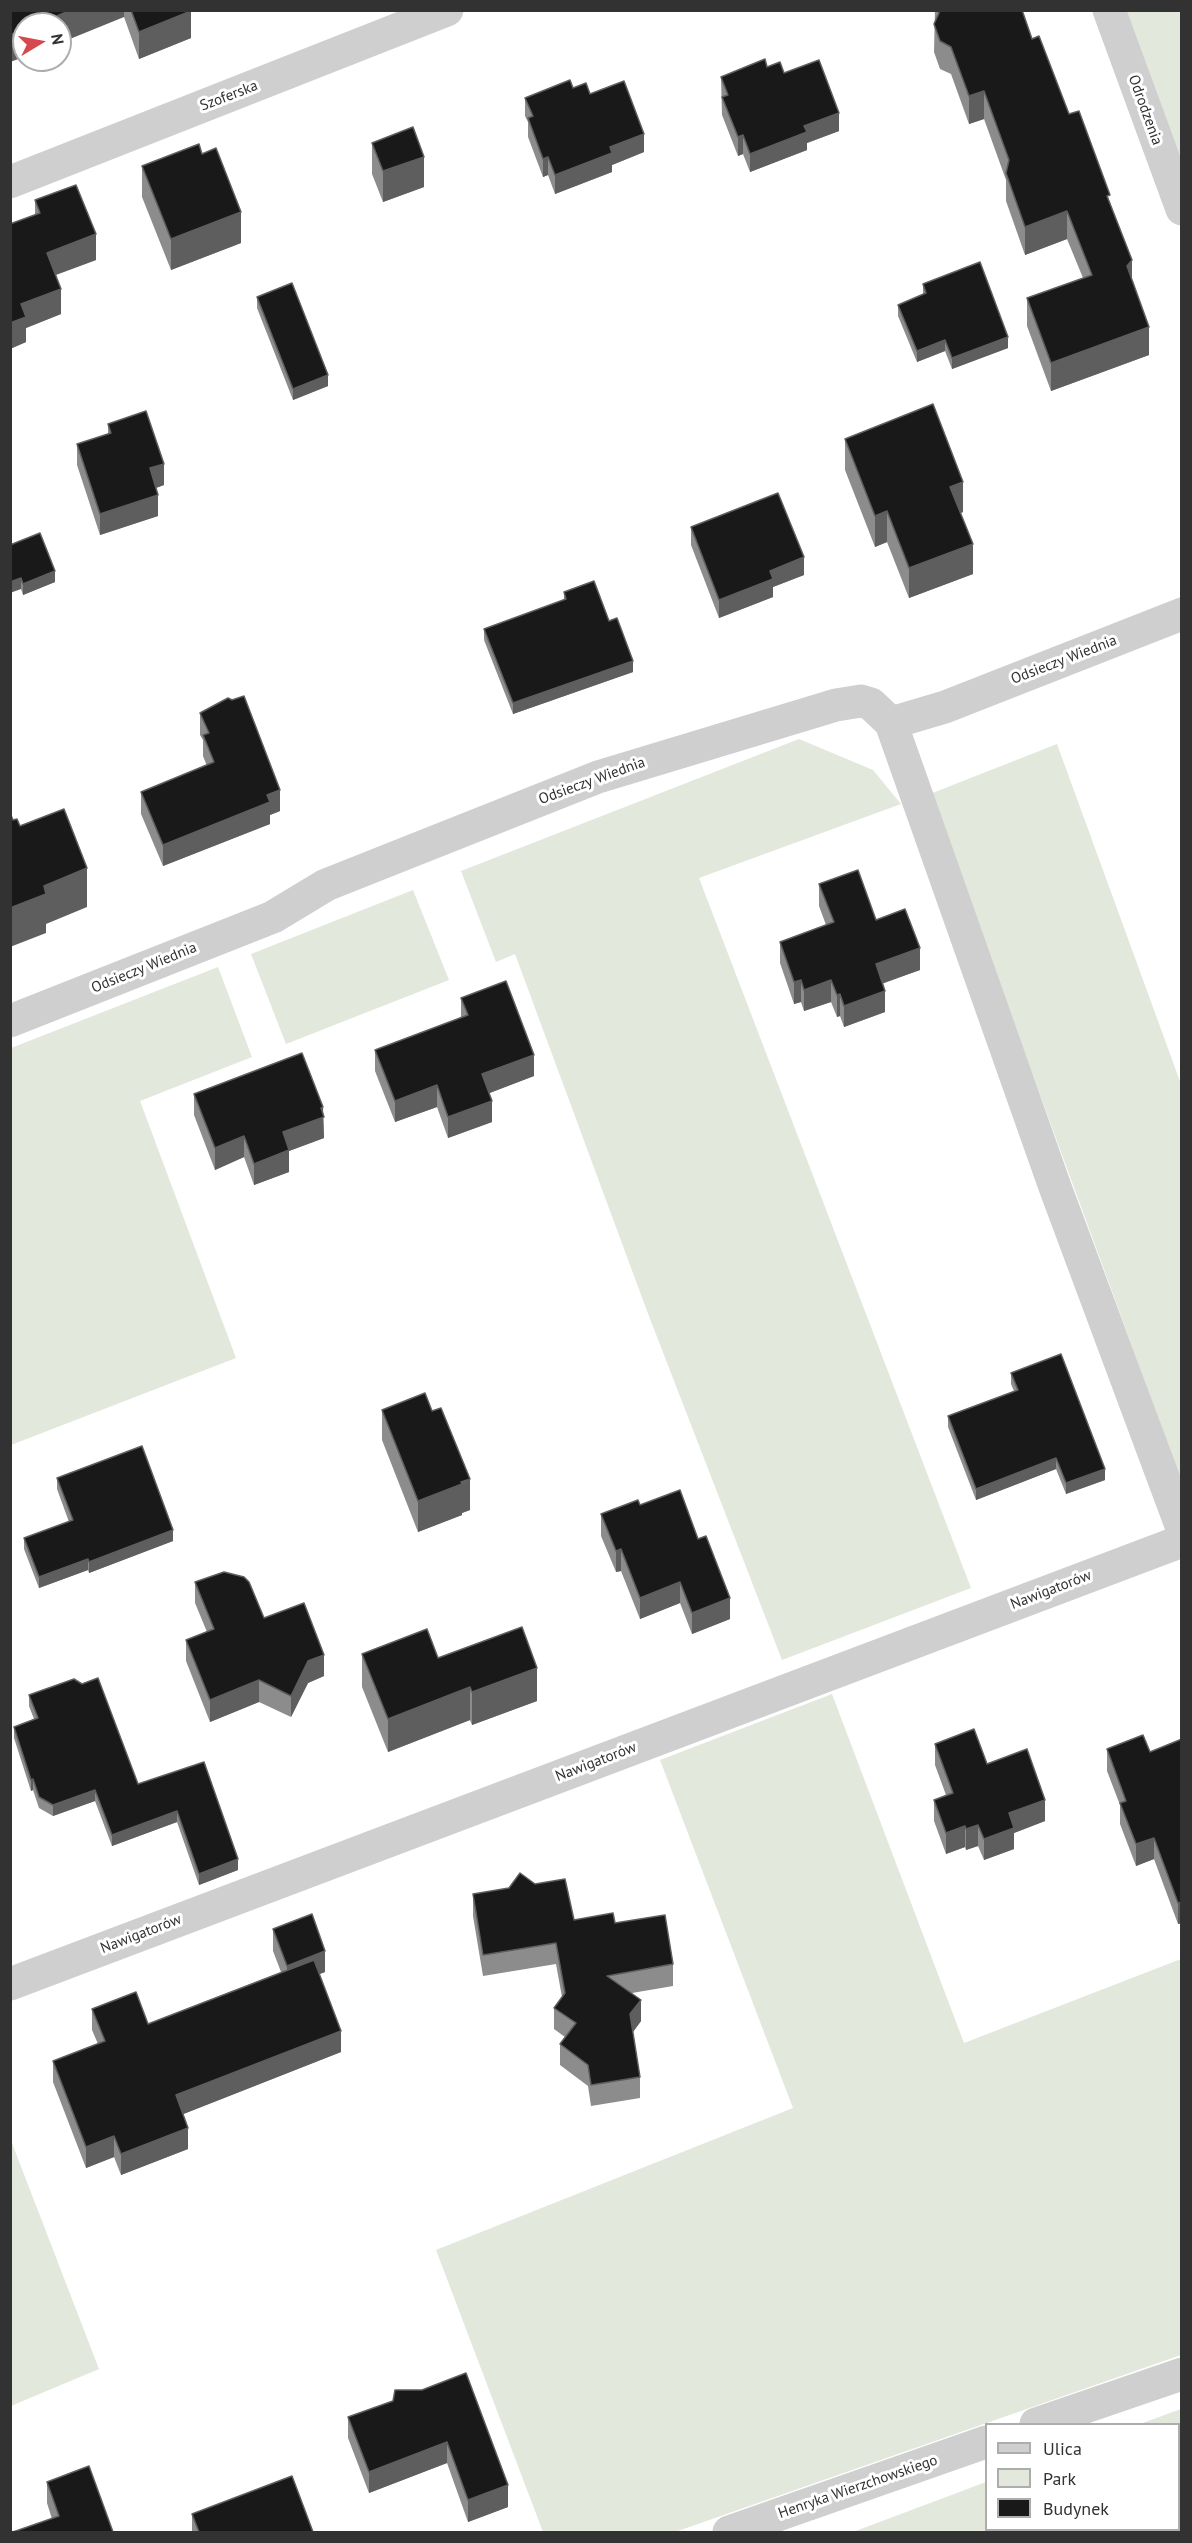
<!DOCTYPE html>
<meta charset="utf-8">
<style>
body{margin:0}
#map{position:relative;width:1192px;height:2543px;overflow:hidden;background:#fff;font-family:"PT Sans",sans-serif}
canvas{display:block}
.frame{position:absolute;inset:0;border:12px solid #323232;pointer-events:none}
.legend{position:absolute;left:985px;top:2423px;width:195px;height:108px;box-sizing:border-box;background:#fff;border:2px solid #adadad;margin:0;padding:8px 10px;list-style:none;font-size:18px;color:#323232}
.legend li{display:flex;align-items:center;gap:12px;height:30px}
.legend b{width:30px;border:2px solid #adadad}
.north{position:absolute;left:12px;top:12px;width:60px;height:60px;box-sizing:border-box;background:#fff;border:2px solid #adadad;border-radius:50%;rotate:80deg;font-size:16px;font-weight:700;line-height:24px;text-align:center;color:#323232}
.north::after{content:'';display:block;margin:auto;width:21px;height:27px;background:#d5494e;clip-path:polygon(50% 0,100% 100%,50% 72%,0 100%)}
</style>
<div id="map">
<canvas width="1192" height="2543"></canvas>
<div class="frame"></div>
<ul class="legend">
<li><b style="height:8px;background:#cfcfcf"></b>Ulica</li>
<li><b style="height:16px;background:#e2e8dc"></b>Park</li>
<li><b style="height:16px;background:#191919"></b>Budynek</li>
</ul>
<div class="north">N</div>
</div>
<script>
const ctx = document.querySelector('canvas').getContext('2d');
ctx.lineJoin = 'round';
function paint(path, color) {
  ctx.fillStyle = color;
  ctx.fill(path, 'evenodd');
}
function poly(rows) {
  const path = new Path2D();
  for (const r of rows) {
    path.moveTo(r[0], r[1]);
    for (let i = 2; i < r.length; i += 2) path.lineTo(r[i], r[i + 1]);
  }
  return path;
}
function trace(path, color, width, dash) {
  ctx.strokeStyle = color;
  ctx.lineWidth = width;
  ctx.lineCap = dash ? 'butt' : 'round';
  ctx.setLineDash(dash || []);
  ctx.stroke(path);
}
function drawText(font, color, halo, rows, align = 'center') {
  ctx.font = font + ' "PT Sans",sans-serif';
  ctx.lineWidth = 6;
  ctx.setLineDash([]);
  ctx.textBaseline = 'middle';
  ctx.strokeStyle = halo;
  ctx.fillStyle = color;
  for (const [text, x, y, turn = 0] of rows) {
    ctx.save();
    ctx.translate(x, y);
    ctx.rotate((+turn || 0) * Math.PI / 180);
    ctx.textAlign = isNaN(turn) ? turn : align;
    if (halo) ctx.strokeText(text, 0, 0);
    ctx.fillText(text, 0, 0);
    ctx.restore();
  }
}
const green = poly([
 [1122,11,1181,11,1181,169],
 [799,739,873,770,901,804,699,878,971,1588,782,1660,647,1311,515,954,496,962,461,871],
 [1057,744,1181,1084,1181,1480,930,794],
 [413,890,449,980,286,1044,251,954],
 [218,967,252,1057,140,1101,236,1358,11,1445,11,1048],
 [832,1694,964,2043,1181,1959,1181,2355,675,2532,543,2532,436,2250,793,2108,660,1760],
 [10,2138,99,2369,11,2406,10,2406],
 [1181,2409,1181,2532,853,2532,986,2482,986,2530,1178,2530,1178,2424,1140,2424]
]);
const minor = poly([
 [1109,10,1182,209],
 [10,182,447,10],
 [891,723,945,707,1182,614],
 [10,1021,273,917,326,885,598,777,836,705,861,701,871,704,891,723,1055,1187,1182,1528],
 [10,1984,1182,1541],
 [1036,2424,1182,2374],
 [729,2532,986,2442]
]);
const wall = poly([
 [10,10,191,10,191,38,139,59,124,17],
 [935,10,1022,10,1032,39,1069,114,1110,202,1132,281,1149,355,1051,391,1027,326,1027,298,1083,278,1067,239,1025,255,1006,201,1006,180,984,119,969,124,951,74,940,69,934,52],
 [767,67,784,73,839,131,807,143,807,150,750,172,743,154,738,156,722,115,721,77],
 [590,94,644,152,612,165,612,172,555,194,548,175,543,177,528,137,528,122,525,116,525,98],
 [372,143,424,187,383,202,372,174],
 [142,166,241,243,171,270,142,197],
 [35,200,96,260,56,275,61,314,26,328,26,342,10,349,10,224,35,215],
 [923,284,1008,348,952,369,945,351,917,362,898,316,898,305,923,295],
 [257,297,328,386,293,400,257,308],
 [108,424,164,485,156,488,158,516,100,535,77,465,77,444,108,434],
 [845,439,963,512,961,513,973,574,909,598,887,542,875,547,845,470],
 [691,527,804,575,773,587,773,597,719,618,691,545],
 [10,545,55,582,23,595,21,589],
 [564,592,609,621,633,672,513,714,484,640,484,629,564,600],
 [200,713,280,811,270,815,270,824,163,866,141,814,141,792,207,766,203,756,203,740,200,735],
 [819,884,876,920,920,970,882,983,885,1012,844,1027,840,1016,837,1017,831,1002,804,1011,801,1002,794,1004,780,963,780,942,826,925,819,906],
 [461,998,534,1076,489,1093,492,1122,448,1138,437,1107,395,1122,375,1071,375,1050,461,1018],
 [194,1094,323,1115,324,1138,289,1151,289,1172,254,1185,244,1157,215,1170,194,1115],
 [1011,1373,1105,1480,1066,1494,1056,1469,976,1500,948,1427,948,1416,1014,1391,1011,1384],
 [382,1410,470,1510,462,1513,462,1515,418,1532,382,1440],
 [57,1478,173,1541,89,1573,88,1570,39,1588,24,1549,24,1538,69,1522,57,1489],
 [640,1505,730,1619,692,1634,680,1603,640,1619,621,1571,616,1572,601,1536,601,1514],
 [195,1582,264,1618,324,1676,308,1683,291,1717,259,1702,210,1722,186,1661,186,1640,207,1632,195,1603],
 [362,1654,438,1658,537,1701,472,1725,470,1720,388,1752,362,1687],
 [29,1695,138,1784,204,1762,238,1870,199,1885,177,1822,112,1846,95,1801,53,1816,39,1808,33,1790,31,1791,14,1738,14,1727,34,1719,29,1706],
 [1182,1739,1182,1923,1178,1924,1154,1859,1136,1866,1120,1824,1120,1805,1107,1771,1107,1749,1150,1752],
 [935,1744,987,1764,1045,1821,1014,1833,1014,1849,984,1860,978,1846,966,1850,965,1847,946,1854,934,1821,934,1800,946,1795,935,1765],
 [473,1894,574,1920,615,1923,673,1964,673,1986,632,1993,641,2021,633,2032,640,2077,640,2098,591,2106,588,2086,560,2065,560,2044,565,2037,554,2029,554,2008,562,1997,556,1964,483,1976,473,1916],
 [273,1929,325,1972,319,1974,341,2052,183,2114,188,2149,121,2175,114,2157,86,2168,53,2082,53,2061,98,2044,92,2030,92,2009,148,2024,281,1972,273,1951],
 [422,2390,508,2507,468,2522,447,2463,369,2493,348,2438,348,2417],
 [47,2482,113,2532,52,2519,47,2503],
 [192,2514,313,2532,192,2532]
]);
const shadedWall = poly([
 [71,10,124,10,124,17,60,43,60,24,38,24],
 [191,11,191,38,139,59,139,32],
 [24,29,24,57,10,62,10,35],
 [984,91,984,119,969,124,969,96],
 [839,113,839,131,807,143,807,150,750,172,750,154,804,126],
 [644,134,644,152,612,165,612,172,555,194,555,175,610,147],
 [743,135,743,154,738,156,738,137],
 [424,157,424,187,383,202,383,171],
 [548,157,548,175,543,177,543,159],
 [1067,211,1067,239,1025,255,1025,227],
 [241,212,241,243,171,270,171,239],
 [96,234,96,260,47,278,47,253],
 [1132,260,1132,287,1127,266],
 [61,289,61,314,26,328,26,342,10,349,10,323,21,304],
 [1149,327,1149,355,1051,391,1051,363],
 [1008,337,1008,348,952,369,952,358],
 [945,340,945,351,917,362,917,351],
 [328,375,328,386,293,400,293,389],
 [164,464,164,485,150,490,150,468],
 [963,482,963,512,950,517,950,487],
 [158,495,158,516,100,535,100,514],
 [887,511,887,542,875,547,875,516],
 [973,544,973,574,909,598,909,568],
 [804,557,804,575,773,587,773,597,719,618,719,600,770,571],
 [55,571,55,582,23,595,23,584],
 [21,578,21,589,10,593,10,582],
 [633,661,633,672,513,714,513,703],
 [280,790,280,811,270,815,270,824,163,866,163,845,267,795],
 [87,868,87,907,46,924,46,933,10,947,10,908,44,886],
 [920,948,920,970,876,986,876,964],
 [801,980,801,1002,794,1004,794,982],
 [831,980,831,1002,804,1011,804,990],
 [885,991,885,1012,844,1027,844,1006],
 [840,994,840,1016,837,1017,837,995],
 [534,1055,534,1076,482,1096,482,1074],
 [437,1085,437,1107,395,1122,395,1101],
 [492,1101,492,1122,448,1138,448,1117],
 [323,1107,324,1138,289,1151,289,1172,254,1185,254,1164,283,1132],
 [244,1136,244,1157,215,1170,215,1148],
 [1056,1458,1056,1469,976,1500,976,1489],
 [1105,1469,1105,1480,1066,1494,1066,1483],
 [470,1479,470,1510,462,1513,462,1515,418,1532,418,1501],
 [173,1530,173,1541,89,1573,89,1562],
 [621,1549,621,1571,616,1572,616,1551],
 [88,1559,88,1570,39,1588,39,1577],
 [680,1582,680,1603,640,1619,640,1598],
 [730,1598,730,1619,692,1634,692,1613],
 [324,1655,324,1676,308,1683,291,1717,291,1696,308,1661],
 [537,1668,537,1701,472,1725,472,1692],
 [259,1680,259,1702,210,1722,210,1700],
 [470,1687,470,1720,388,1752,388,1719],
 [33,1779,33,1790,31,1791,31,1780],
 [95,1790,95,1801,53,1816,53,1805],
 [1045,1800,1045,1821,1014,1833,1014,1849,984,1860,984,1839,1009,1813],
 [177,1811,177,1822,112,1846,112,1835],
 [978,1825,978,1846,966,1850,966,1829],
 [965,1826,965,1847,946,1854,946,1833],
 [1154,1838,1154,1859,1136,1866,1136,1844],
 [238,1859,238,1870,199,1885,199,1874],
 [1182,1902,1182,1923,1178,1924,1178,1903],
 [325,1951,325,1972,287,1987,287,1966],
 [641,2000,641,2021,630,2036,630,2014],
 [341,2031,341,2052,176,2117,176,2095],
 [188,2128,188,2149,121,2175,121,2154],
 [114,2136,114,2157,86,2168,86,2147],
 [447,2442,447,2463,369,2493,369,2472],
 [508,2485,508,2507,468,2522,468,2500]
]);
const building = poly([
 [10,10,71,10,38,24,24,24,24,29,10,35,10,10],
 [131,10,191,10,191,11,139,32,131,10],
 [938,10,1022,10,1032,39,1039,36,1069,114,1079,111,1110,195,1107,196,1132,260,1127,266,1149,327,1051,363,1027,298,1092,275,1067,211,1025,227,1006,173,1009,160,984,91,969,96,951,47,940,41,934,24,939,13,938,10],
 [765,59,767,67,780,62,784,73,819,60,839,113,804,126,807,132,750,154,743,135,738,137,722,97,728,95,721,77,765,59],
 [570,80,573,88,586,83,590,94,624,81,644,134,610,147,612,153,555,175,548,157,543,159,528,118,533,116,525,98,570,80],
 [413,127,424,157,383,171,372,143,413,127],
 [199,144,202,154,216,148,241,212,171,239,142,166,199,144],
 [76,185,96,234,47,253,61,289,21,304,26,317,10,323,10,224,40,213,35,200,76,185],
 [980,262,1008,337,952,358,945,340,917,351,898,305,926,293,923,284,980,262],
 [292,283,328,375,293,389,257,297,292,283],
 [933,404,963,482,950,487,973,544,909,568,887,511,875,516,845,439,933,404],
 [146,411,164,464,150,468,158,495,100,514,77,444,111,433,108,424,146,411],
 [778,493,804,557,770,571,773,579,719,600,691,527,778,493],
 [40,533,55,571,23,584,21,578,10,582,10,545,40,533],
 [594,581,609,621,617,618,633,661,513,703,484,629,566,599,564,592,594,581],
 [244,696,280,790,267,795,270,802,163,845,141,792,214,762,203,735,209,733,200,713,228,698,232,700,244,696],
 [64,809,87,868,44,886,46,894,10,908,10,813,13,820,17,819,20,826,64,809],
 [858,870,876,920,905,909,920,948,876,964,885,991,844,1006,840,994,837,995,831,980,804,990,801,980,794,982,780,942,834,922,819,884,858,870],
 [506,981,534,1055,482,1074,492,1101,448,1117,437,1085,395,1101,375,1050,468,1015,461,998,506,981],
 [302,1053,323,1107,321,1108,324,1117,283,1132,289,1150,254,1164,244,1136,215,1148,194,1094,302,1053],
 [1061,1354,1105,1469,1066,1483,1056,1458,976,1489,948,1416,1018,1390,1011,1373,1061,1354],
 [425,1393,432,1411,441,1408,470,1479,461,1482,462,1484,418,1501,382,1410,425,1393],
 [142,1446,173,1530,89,1562,88,1559,39,1577,24,1538,73,1520,57,1478,142,1446],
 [680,1490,698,1539,706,1536,730,1598,692,1613,680,1582,640,1598,621,1549,616,1551,601,1514,638,1500,640,1505,680,1490],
 [224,1572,244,1577,249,1582,264,1618,304,1603,324,1655,308,1661,291,1696,259,1680,210,1700,186,1640,214,1629,195,1582,224,1572],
 [522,1627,537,1668,472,1692,470,1687,388,1719,362,1654,427,1629,438,1658,522,1627],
 [98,1678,138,1784,204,1762,238,1859,199,1874,177,1811,112,1835,95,1790,53,1805,39,1797,33,1779,31,1780,14,1727,38,1718,29,1695,74,1679,82,1684,98,1678],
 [974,1729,987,1764,1027,1749,1045,1800,1009,1813,1014,1828,984,1839,978,1825,966,1829,965,1826,946,1833,934,1800,953,1793,935,1744,974,1729],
 [1143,1735,1150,1752,1182,1739,1182,1902,1178,1903,1154,1838,1136,1844,1120,1803,1126,1801,1107,1749,1143,1735],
 [520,1873,535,1884,565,1879,574,1920,613,1913,615,1923,665,1915,673,1964,607,1976,641,2000,630,2014,640,2077,591,2085,588,2065,560,2044,576,2023,554,2008,565,1993,556,1943,483,1955,473,1894,509,1888,520,1873],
 [312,1914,325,1951,287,1966,273,1929,312,1914],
 [314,1960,341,2031,176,2095,188,2128,121,2154,114,2136,86,2147,53,2061,105,2041,92,2009,136,1992,148,2024,314,1960],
 [466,2373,508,2485,468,2500,447,2442,369,2472,348,2417,393,2401,395,2390,422,2390,466,2373],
 [89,2466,113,2532,13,2532,59,2516,47,2482,89,2466],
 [292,2476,313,2532,199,2532,192,2514,292,2476]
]);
const streetNames = [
 ["Szoferska",229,96,-21],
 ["Odrodzenia",1145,110,70],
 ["Odsieczy Wiednia",1064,660,-21],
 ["Odsieczy Wiednia",592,781,-20],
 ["Odsieczy Wiednia",144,968,-22],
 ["Nawigatorów",1051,1590,-21],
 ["Nawigatorów",596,1762,-21],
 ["Nawigatorów",141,1934,-21],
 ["Henryka Wierzchowskiego",858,2487,-19]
];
paint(green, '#e2e8dc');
trace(minor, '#cfcfcf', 33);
paint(wall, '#8c8c8c');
paint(shadedWall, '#5e5e5e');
paint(building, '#191919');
trace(building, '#5e5e5e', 1.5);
drawText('15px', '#323232', '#fff', streetNames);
</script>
